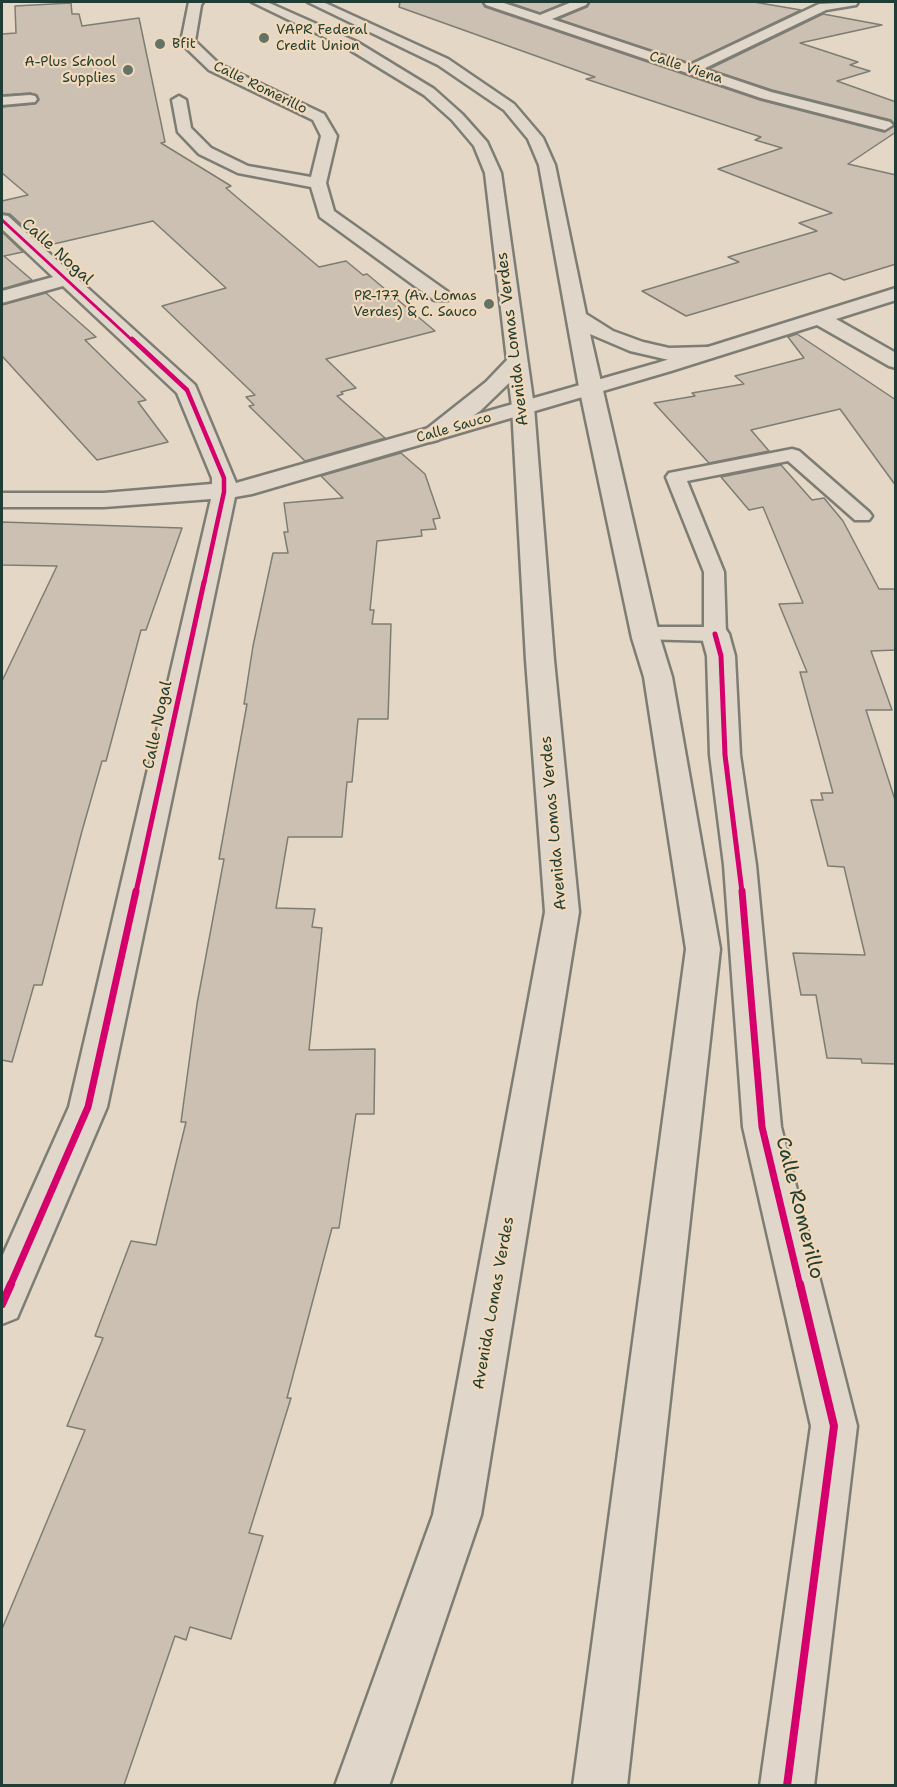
<!DOCTYPE html>
<style>
body{margin:0}
#map{position:relative;width:897px;height:1787px;overflow:hidden;background:#e4d7c6;font-family:"Shantell Sans",sans-serif}
canvas{display:block}
.frame{position:absolute;inset:0;border:3px solid #1f3d34;pointer-events:none}
</style>
<div id="map">
<canvas width="897" height="1787"></canvas>
<div class="frame"></div>
</div>
<script>
const ctx = document.querySelector('canvas').getContext('2d');
ctx.lineJoin = 'round';
function paint(path, color) {
  ctx.fillStyle = color;
  ctx.fill(path, 'evenodd');
}
function poly(rows) {
  const path = new Path2D();
  for (const r of rows) {
    path.moveTo(r[0], r[1]);
    for (let i = 2; i < r.length; i += 2) path.lineTo(r[i], r[i + 1]);
  }
  return path;
}
function trace(path, color, width, dash) {
  ctx.strokeStyle = color;
  ctx.lineWidth = width;
  ctx.lineCap = dash ? 'butt' : 'round';
  ctx.setLineDash(dash || []);
  ctx.stroke(path);
}
function drawText(font, color, halo, rows, align = 'center') {
  ctx.font = font + ' "Shantell Sans",sans-serif';
  ctx.lineWidth = 4.5;
  ctx.setLineDash([]);
  ctx.textBaseline = 'middle';
  ctx.strokeStyle = halo;
  ctx.fillStyle = color;
  for (const [text, x, y, turn = 0] of rows) {
    ctx.save();
    ctx.translate(x, y);
    ctx.rotate((+turn || 0) * Math.PI / 180);
    ctx.textAlign = isNaN(turn) ? turn : align;
    if (halo) ctx.strokeText(text, 0, 0);
    ctx.fillText(text, 0, 0);
    ctx.restore();
  }
}
const building = poly([
 [400,2,482,2,485,7,760,100,884,132,895,125,891,120,772,90,709,69,823,14,882,25,800,43,858,62,850,65,870,71,837,81,896,102,896,132,848,164,896,175,896,264,844,280,830,273,686,316,642,291,739,262,728,257,817,231,799,223,832,213,718,169,782,148,755,140,761,137,586,79,595,77,399,7,400,2],
 [507,2,567,2,540,13,507,2],
 [590,2,754,2,801,10,690,63,558,19,587,7,590,2],
 [71,3,72,14,79,14,82,26,139,18,165,142,161,143,231,186,226,188,319,267,346,261,363,275,367,274,435,331,326,359,356,388,341,392,343,394,337,396,385,438,305,461,249,406,254,405,246,397,255,395,162,306,226,288,153,221,45,246,10,214,2,213,2,201,28,195,2,173,2,107,35,104,39,100,37,95,30,93,2,95,2,34,16,33,15,6,71,3],
 [2,232,23,252,4,256,32,280,2,289,2,232],
 [46,293,96,337,85,340,146,400,138,402,168,442,97,460,2,356,2,305,46,293],
 [797,334,896,400,896,486,840,409,751,430,769,451,709,463,654,403,695,396,692,393,744,384,735,376,804,358,788,337,797,334],
 [401,453,425,474,440,518,433,519,436,529,421,530,422,536,377,541,370,610,374,610,372,624,391,624,388,719,358,719,352,782,347,782,342,837,288,837,276,908,315,909,312,927,322,928,309,1050,375,1049,374,1114,356,1114,339,1228,332,1228,287,1398,291,1398,249,1533,263,1536,231,1639,190,1627,186,1640,175,1636,124,1785,2,1785,2,1629,85,1430,67,1426,103,1338,95,1336,131,1241,156,1245,186,1122,181,1122,197,1004,224,859,219,859,247,704,244,704,253,646,273,553,288,553,284,532,288,532,284,503,343,498,321,476,401,453],
 [781,465,812,500,824,498,843,521,879,589,896,589,896,650,871,651,892,710,866,710,896,803,896,1064,862,1063,861,1059,827,1058,816,995,801,995,793,953,865,955,844,867,828,866,811,800,823,800,821,793,833,793,800,672,807,672,779,604,803,603,763,507,749,510,721,477,781,465],
 [2,522,182,528,146,630,141,630,106,761,102,761,82,831,42,985,34,985,12,1062,2,1060,2,681,57,566,2,565,2,522]
]);
const lane = poly([
 [792,449,799,451,869,512,872,516,869,520,855,520,788,461,687,481,724,572,726,634,723,639,715,641,638,639,635,634,638,629,646,627,704,627,704,572,666,477,669,473,792,449]
]);
const street = poly([
 [189,2,203,2,201,5,195,41,219,64,324,114,337,136,326,183,334,211,448,292,451,296,448,300,434,300,320,217,311,187,238,173,199,154,178,132,172,100,179,96,186,100,191,128,211,148,248,166,311,177,321,136,313,120,209,70,183,45,181,42,189,2],
 [484,2,501,2,540,15,572,2,588,2,586,5,552,19,690,65,819,4,858,2,856,5,826,10,703,69,771,92,890,122,893,125,885,130,761,98,486,5,484,2],
 [30,95,35,96,37,99,35,102,2,105,2,97,30,95],
 [2,215,8,216,195,385,236,483,657,363,896,288,896,300,836,319,896,353,896,368,889,366,817,325,671,371,252,494,235,497,107,1107,17,1318,2,1324,2,1257,69,1107,211,499,104,507,2,507,2,493,104,493,212,484,212,478,177,393,63,286,2,303,2,291,53,277,2,229,2,215],
 [715,626,725,628,729,634,735,656,740,755,756,865,781,1127,857,1426,814,1786,760,1786,811,1426,743,1127,724,865,710,755,707,656,701,634,705,628,715,626]
]);
const primary = poly([
 [252,2,267,2,357,42,434,89,462,114,487,142,501,173,534,407,554,660,579,912,481,1515,389,1786,335,1786,433,1515,545,912,526,660,512,407,509,383,480,411,438,440,430,442,422,440,419,435,486,382,507,360,485,173,474,146,452,120,424,95,347,48,252,2],
 [308,2,323,2,448,59,514,104,543,138,555,165,586,314,613,331,643,342,669,348,707,347,714,349,717,353,714,357,707,359,669,360,630,351,590,334,660,638,672,677,720,949,627,1786,573,1786,686,949,644,677,632,638,579,387,539,165,528,139,504,110,438,65,308,2]
]);
const cyclewayFar4 = poly([
 [2,220,133,341]
]);
const cyclewayFar3 = poly([
 [132,339,187,390,224,478,224,492,204,583]
]);
const cyclewayFar2 = poly([
 [715,634,721,656,725,755,742,892],
 [136,892,204,582]
]);
const cyclewayFar1 = poly([
 [742,891,762,1127,800,1286],
 [10,1286,88,1107,136,891]
]);
const cycleway = poly([
 [2,1304,11,1284],
 [787,1786,834,1426,800,1284]
]);
const markers = [
 [264,38,6,"#647367"],
 [160,44,6,"#647367"],
 [128,70,6,"#647367"],
 [489,304,6,"#647367"]
];
const farPoinames = [
 ["VAPR Federal",276,30],
 ["Credit Union",276,46],
 ["Bfit",172,44],
 ["A-Plus School",116,62,"right"],
 ["Supplies",116,78,"right"],
 ["PR-177 (Av. Lomas",477,296,"right"],
 ["Verdes) & C. Sauco",477,312,"right"]
];
const farStreetnames = [
 ["Calle Viena",686,68,18],
 ["Calle Romerillo",260,88,26],
 ["Calle Sauco",454,428,-16]
];
const streetNames = [
 ["Calle Nogal",57,252,42],
 ["Avenida Lomas Verdes",513,339,-97],
 ["Calle Nogal",158,725,-78],
 ["Avenida Lomas Verdes",554,823,-95],
 ["Avenida Lomas Verdes",494,1303,-80]
];
const nearStreetnames = [
 ["Calle Romerillo",799,1208,76]
];
paint(building, '#cbc0b2');
trace(building, '#7d7d74', 1.5);
trace(lane, '#7d7d74', 5);
trace(street, '#7d7d74', 5);
trace(primary, '#7d7d74', 5);
paint(lane, '#e0d6ca');
paint(street, '#e0d6ca');
paint(primary, '#e0d6ca');
trace(cyclewayFar4, '#d6006c', 3);
trace(cyclewayFar3, '#d6006c', 4.5);
trace(cyclewayFar2, '#d6006c', 5);
trace(cyclewayFar1, '#d6006c', 7);
trace(cycleway, '#d6006c', 8);
for (const [x, y, r, color] of markers) {
  const dot = new Path2D();
  dot.arc(x, y, r, 0, 2 * Math.PI);
  ctx.fillStyle = color;
  ctx.fill(dot);
  trace(dot, '#f1d9b9', 2);
}
drawText('14px', '#1f3d34', '#f1d9b9', farPoinames, 'left');
drawText('14px', '#1f3d34', '#f1d9b9', farStreetnames);
drawText('16px', '#1f3d34', '#f1d9b9', streetNames);
drawText('20px', '#1f3d34', '#f1d9b9', nearStreetnames);
</script>
